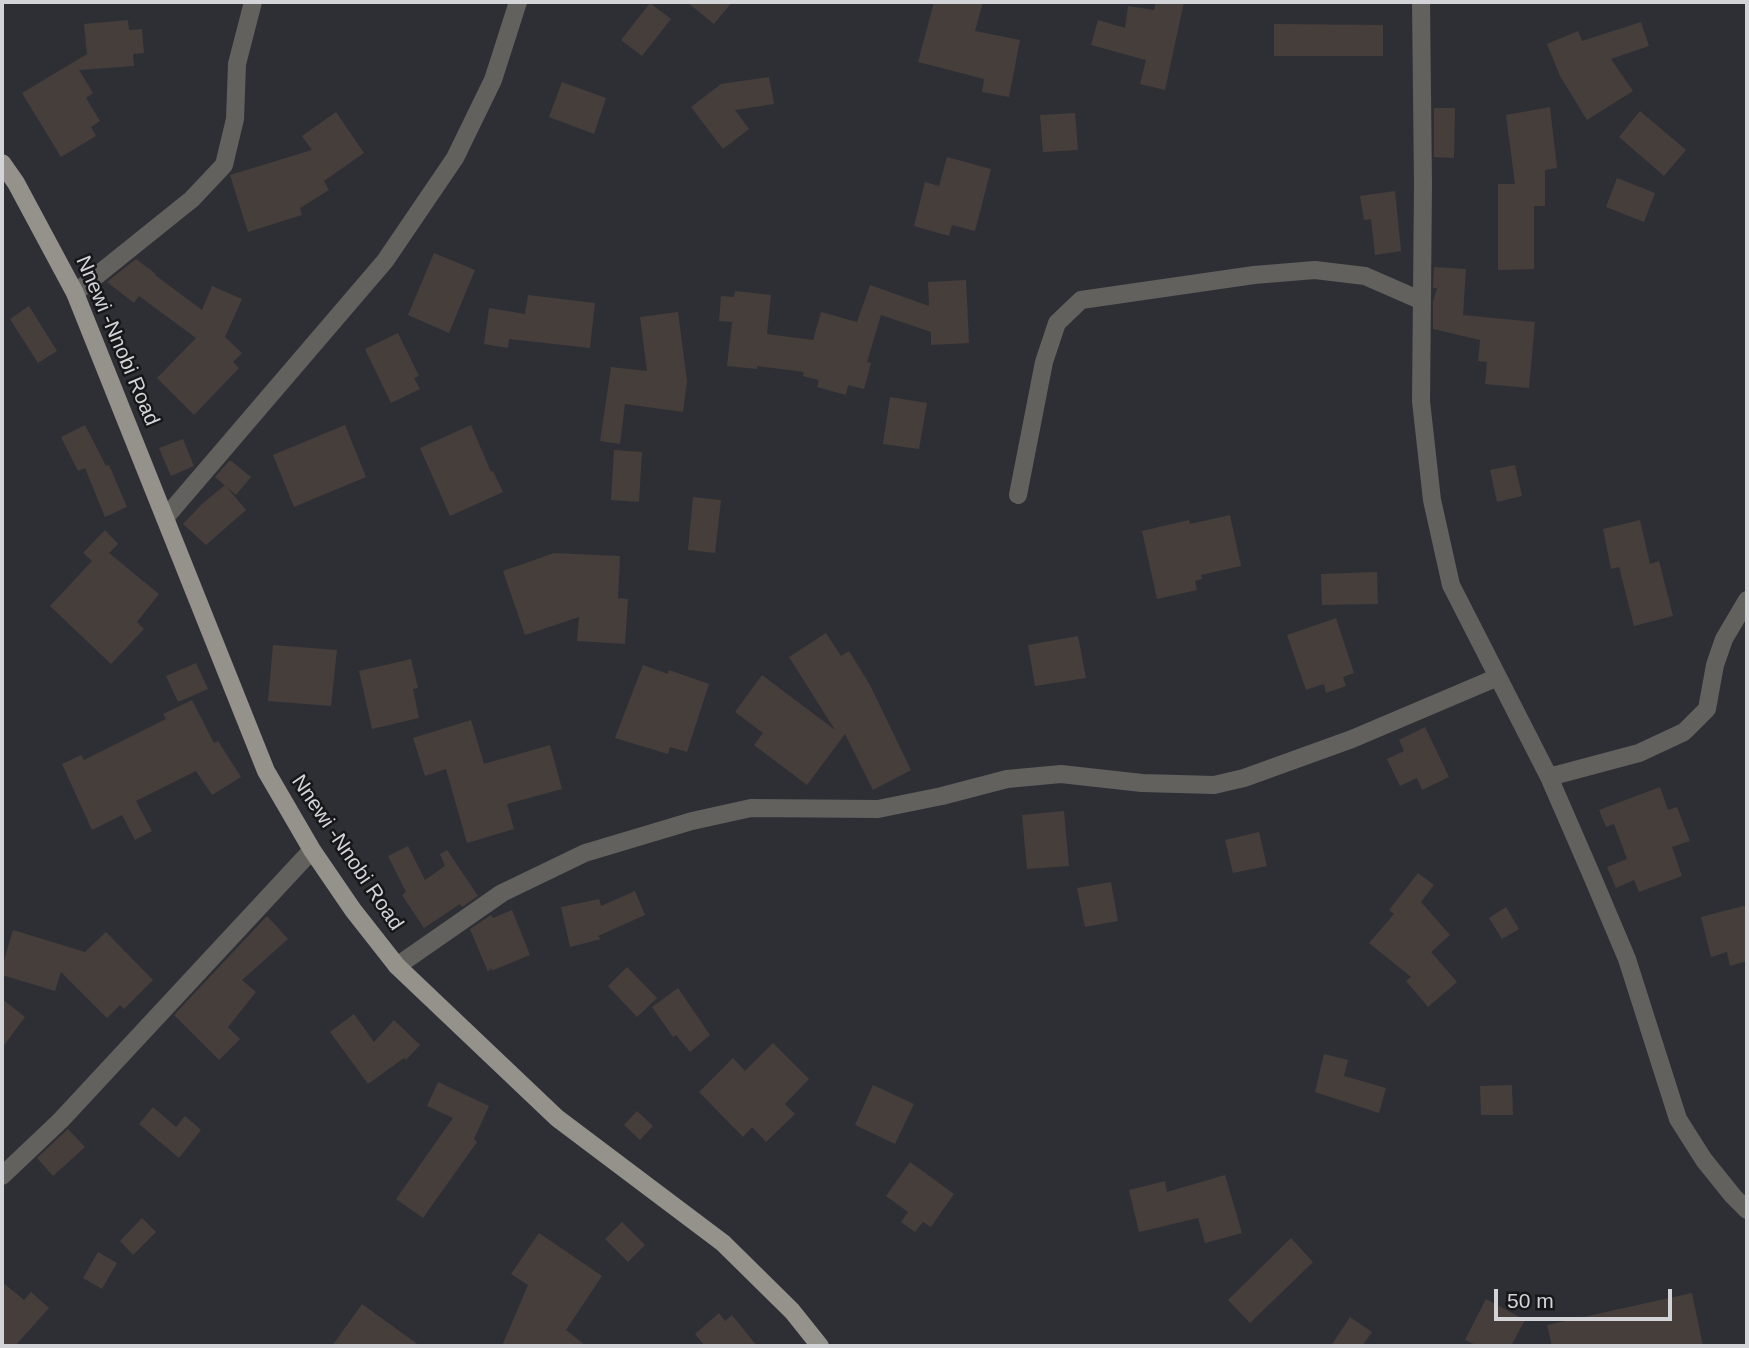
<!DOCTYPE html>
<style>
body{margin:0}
#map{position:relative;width:1749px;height:1348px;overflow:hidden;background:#2e2f35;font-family:Helvetica,sans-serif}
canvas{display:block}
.frame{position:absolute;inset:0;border:4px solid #d3d4d8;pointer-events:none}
.scale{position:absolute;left:1494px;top:1289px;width:178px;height:32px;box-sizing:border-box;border:4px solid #d3d4d8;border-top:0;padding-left:9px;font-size:21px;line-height:24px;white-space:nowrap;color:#d3d4d8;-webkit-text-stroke:5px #17171a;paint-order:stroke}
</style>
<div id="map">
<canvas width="1749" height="1348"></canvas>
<div class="frame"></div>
<div class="scale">50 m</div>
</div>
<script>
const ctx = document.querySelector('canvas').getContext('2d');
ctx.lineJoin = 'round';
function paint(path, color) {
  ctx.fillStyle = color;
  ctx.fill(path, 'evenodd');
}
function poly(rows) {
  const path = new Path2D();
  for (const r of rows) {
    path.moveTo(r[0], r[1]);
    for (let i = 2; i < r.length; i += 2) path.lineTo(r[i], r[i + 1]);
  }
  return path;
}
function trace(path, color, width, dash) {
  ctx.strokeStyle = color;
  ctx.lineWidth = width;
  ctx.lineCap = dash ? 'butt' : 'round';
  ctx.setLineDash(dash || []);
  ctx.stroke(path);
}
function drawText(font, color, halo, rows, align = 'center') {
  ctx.font = font + ' Helvetica,sans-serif';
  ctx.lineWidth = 5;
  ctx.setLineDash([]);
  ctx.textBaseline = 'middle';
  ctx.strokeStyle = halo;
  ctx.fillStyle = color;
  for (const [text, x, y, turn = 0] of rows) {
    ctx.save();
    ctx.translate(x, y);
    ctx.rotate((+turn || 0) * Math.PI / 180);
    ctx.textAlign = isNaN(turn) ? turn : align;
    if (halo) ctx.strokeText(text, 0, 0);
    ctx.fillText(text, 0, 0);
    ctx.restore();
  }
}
const building = poly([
 [687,2,732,2,714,24],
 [934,2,983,2,975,31,1020,40,1009,97,982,92,984,79,918,62],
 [1156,2,1184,2,1165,90,1140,84,1146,60,1091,45,1098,20,1125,28,1128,6,1154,10],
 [650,3,671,19,642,56,621,40],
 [128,20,129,30,142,29,144,53,133,54,134,66,79,70,93,93,86,98,100,121,91,127,96,136,61,157,22,93,87,54,84,24],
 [1641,22,1649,46,1611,59,1633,91,1587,120,1560,76,1547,44,1578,31,1582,41],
 [1274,24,1383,25,1383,56,1274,56],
 [769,77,774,104,735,110,749,129,723,149,691,107,721,84],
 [562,82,606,98,594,134,549,117],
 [1550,107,1557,168,1545,170,1545,206,1534,206,1534,269,1498,270,1498,184,1515,184,1506,115],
 [1434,108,1455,108,1454,158,1434,157],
 [1640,111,1686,150,1664,176,1619,137],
 [336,112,364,153,324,181,329,190,300,208,302,215,248,232,230,175,312,150,302,136],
 [1075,113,1078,150,1043,152,1040,115],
 [947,157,991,169,975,231,952,225,949,236,914,226,925,182,939,186],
 [1617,178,1655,193,1644,222,1606,207],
 [1395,191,1401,251,1375,255,1371,219,1364,220,1360,196],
 [434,253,475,270,449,333,408,315],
 [136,259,156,274,155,275,202,310,212,286,242,299,225,337,242,353,233,362,239,368,194,415,157,378,196,338,139,296,134,303,107,282],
 [1434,267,1466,269,1463,315,1535,322,1529,388,1485,384,1487,362,1478,361,1480,340,1433,329,1433,302,1437,288,1433,288],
 [966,280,969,343,931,345,931,332,881,315,867,362,871,363,864,389,848,385,846,395,817,387,819,380,803,376,804,372,757,366,757,369,727,366,732,322,719,321,721,296,734,297,735,291,771,295,767,334,813,340,821,312,857,322,870,285,929,306,928,282],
 [528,295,595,303,590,348,509,339,508,348,484,344,489,308,525,314],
 [29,306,57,351,38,363,10,319],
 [678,312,687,381,683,412,625,404,620,444,600,441,611,367,647,371,640,317],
 [398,333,419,376,414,378,420,389,391,403,365,349],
 [890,397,927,403,919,449,883,444],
 [85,425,106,466,109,465,127,507,105,517,85,468,78,471,61,437],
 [345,425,366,477,294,507,273,455],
 [471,425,491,472,493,471,503,492,450,516,420,448],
 [183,439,194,466,171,476,159,448],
 [614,450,642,452,639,502,611,500],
 [230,460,251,477,236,495,215,477],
 [1515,465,1522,496,1497,502,1490,470],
 [225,485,246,510,206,545,183,524,202,504],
 [693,497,721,500,715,553,688,550],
 [1230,515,1241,566,1201,575,1202,579,1195,581,1197,590,1157,599,1142,531,1189,520,1190,524],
 [1640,520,1650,564,1659,561,1673,616,1634,626,1619,567,1611,569,1603,529],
 [105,530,118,544,109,553,159,594,137,622,144,629,111,664,50,606,92,561,83,553],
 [554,553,620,556,618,598,628,599,625,644,577,641,579,617,525,635,503,571],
 [1377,572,1378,604,1322,605,1321,574],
 [1336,618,1354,673,1343,677,1346,686,1326,693,1324,684,1306,690,1287,635],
 [826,633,841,656,849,651,870,685,911,770,873,790,845,734,807,785,754,745,763,733,735,712,762,675,835,730,789,657],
 [1078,636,1086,678,1035,686,1028,645],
 [273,645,337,650,331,706,268,701],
 [411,659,418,688,413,689,419,718,372,729,359,671],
 [196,663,208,689,178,702,166,676],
 [643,665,668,674,669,670,709,684,687,752,670,747,668,754,615,738],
 [192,700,214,743,218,741,241,777,212,795,196,771,136,801,152,831,135,840,122,815,92,830,62,764,81,755,84,760,166,719,163,714],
 [471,720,484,764,550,745,562,789,507,804,514,829,467,843,446,769,425,776,413,738],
 [1425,727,1449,777,1422,790,1417,778,1400,786,1387,759,1404,751,1399,740],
 [1660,787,1668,810,1677,807,1690,841,1672,847,1682,876,1639,892,1634,880,1616,888,1607,867,1627,859,1614,824,1606,827,1599,810],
 [1064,811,1069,866,1027,869,1022,815],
 [1259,832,1267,866,1233,873,1225,840],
 [408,846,425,880,445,866,440,854,447,850,478,896,462,907,460,904,424,928,402,895,406,892,388,856],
 [1418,873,1434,885,1421,902,1450,935,1431,952,1457,982,1428,1007,1406,981,1411,977,1369,943,1394,914,1389,910],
 [1111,882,1118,921,1085,927,1077,888],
 [635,891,645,915,598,936,601,939,570,947,561,907,599,899,601,906],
 [1747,905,1747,961,1730,966,1727,952,1711,957,1701,917],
 [1506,907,1519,929,1502,939,1489,918],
 [512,910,530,955,491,971,492,967,488,972,470,929,491,915,493,918],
 [267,916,288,939,242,980,256,992,228,1027,240,1039,219,1060,174,1015],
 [13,930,85,952,106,932,153,980,124,1009,120,1005,107,1018,61,972,55,991,2,975,2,967],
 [627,967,657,998,637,1017,608,986],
 [678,988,710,1035,690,1052,676,1035,673,1037,652,1007],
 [2,999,25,1017,2,1048],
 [354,1014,374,1042,394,1020,420,1045,406,1060,404,1058,368,1084,330,1032],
 [773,1043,809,1079,785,1104,795,1114,766,1142,752,1127,743,1137,699,1092,733,1058,745,1071],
 [1324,1054,1348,1060,1344,1076,1386,1088,1379,1113,1315,1092],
 [438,1082,489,1106,474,1139,477,1142,423,1218,396,1199,453,1118,427,1106],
 [873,1085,914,1104,895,1144,855,1125],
 [1512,1085,1513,1115,1481,1115,1480,1086],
 [153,1107,176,1127,185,1116,201,1130,179,1158,139,1124],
 [637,1111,653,1126,640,1140,624,1125],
 [68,1129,85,1147,53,1176,37,1158],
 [910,1162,954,1194,931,1227,923,1222,915,1232,901,1222,908,1212,886,1196],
 [1225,1175,1242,1233,1205,1243,1198,1218,1139,1232,1129,1190,1165,1181,1167,1192],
 [142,1218,156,1232,133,1255,120,1241],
 [622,1222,645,1245,628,1262,605,1239],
 [539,1233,602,1276,566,1330,586,1346,502,1346,528,1285,511,1274],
 [1291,1238,1313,1262,1250,1323,1228,1300],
 [98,1252,117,1263,102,1289,83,1278],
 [2,1282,24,1300,31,1292,49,1308,15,1346,2,1346],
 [1692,1293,1703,1346,1552,1346,1547,1325],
 [1486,1299,1525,1320,1511,1346,1478,1346,1465,1340],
 [362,1304,420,1346,332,1346],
 [719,1313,725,1321,732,1315,757,1346,705,1346,695,1334],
 [1350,1317,1372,1332,1362,1346,1331,1346]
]);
const minor = poly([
 [1421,2,1423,185,1421,401,1432,500,1451,585,1549,777,1592,876,1627,959,1678,1119,1704,1160,1733,1196,1747,1210],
 [75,293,192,199,224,165,235,119,237,64,253,2],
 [1018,495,1044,362,1057,323,1081,300,1254,275,1315,270,1365,276,1420,300],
 [165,518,385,261,455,158,493,80,518,2],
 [1549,777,1639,753,1684,732,1707,709,1715,665,1724,639,1747,600],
 [397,966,502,893,585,853,692,821,751,808,878,809,942,796,1007,779,1061,774,1142,783,1214,785,1244,778,1352,739,1498,677],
 [2,1176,61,1120,312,850]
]);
const major = poly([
 [2,163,16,183,75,293,266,771,312,850,353,910,397,966,557,1118,723,1243,792,1311,820,1346]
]);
const streetNames = [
 ["Nnewi -Nnobi Road",117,341,67],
 ["Nnewi -Nnobi Road",347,853,56]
];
paint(building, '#463e3b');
trace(minor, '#63615e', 18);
trace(major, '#95928c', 18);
drawText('21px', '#d3d4d8', '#17171a', streetNames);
</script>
